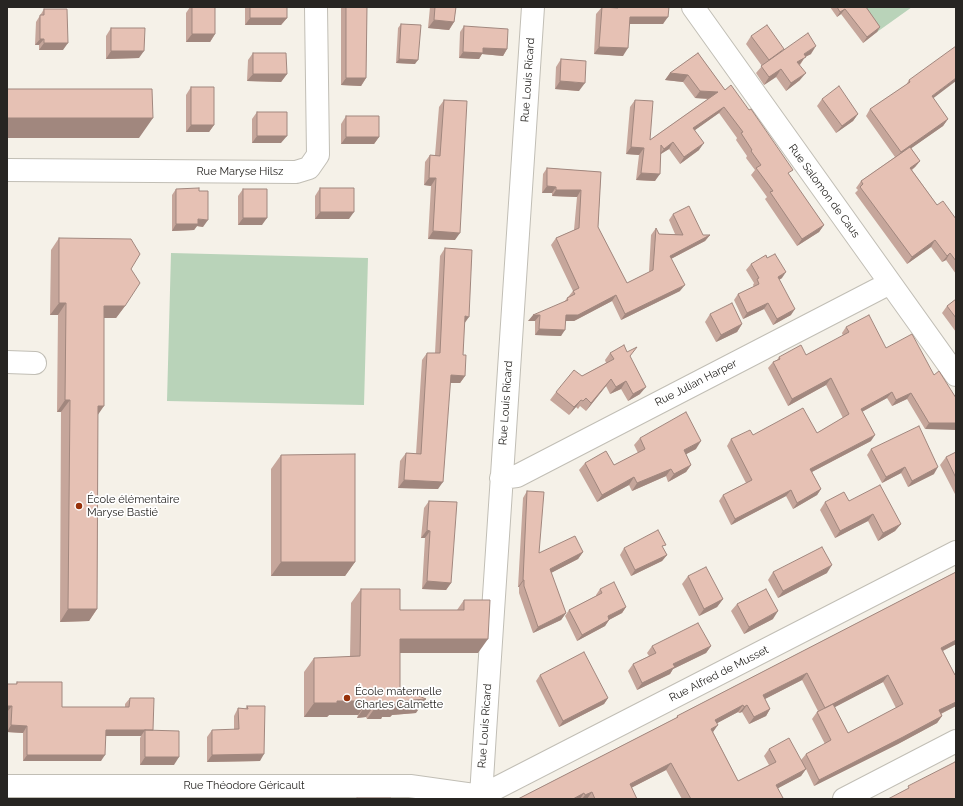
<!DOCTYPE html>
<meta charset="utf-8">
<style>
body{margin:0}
#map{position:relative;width:963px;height:806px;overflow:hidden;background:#f5f1e8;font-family:Raleway,sans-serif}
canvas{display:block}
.frame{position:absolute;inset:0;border:8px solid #272522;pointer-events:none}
</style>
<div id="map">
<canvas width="963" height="806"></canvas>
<div class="frame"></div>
</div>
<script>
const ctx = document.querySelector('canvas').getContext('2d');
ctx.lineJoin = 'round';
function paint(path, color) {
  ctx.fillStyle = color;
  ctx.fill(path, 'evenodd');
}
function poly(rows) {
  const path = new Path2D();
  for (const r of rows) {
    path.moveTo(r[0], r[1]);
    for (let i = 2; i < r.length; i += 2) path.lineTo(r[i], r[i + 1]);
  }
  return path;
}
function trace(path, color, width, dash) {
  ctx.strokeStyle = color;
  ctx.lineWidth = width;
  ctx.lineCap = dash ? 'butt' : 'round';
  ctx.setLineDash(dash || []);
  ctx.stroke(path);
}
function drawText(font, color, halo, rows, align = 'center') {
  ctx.font = font + ' Raleway,sans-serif';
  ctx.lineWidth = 3.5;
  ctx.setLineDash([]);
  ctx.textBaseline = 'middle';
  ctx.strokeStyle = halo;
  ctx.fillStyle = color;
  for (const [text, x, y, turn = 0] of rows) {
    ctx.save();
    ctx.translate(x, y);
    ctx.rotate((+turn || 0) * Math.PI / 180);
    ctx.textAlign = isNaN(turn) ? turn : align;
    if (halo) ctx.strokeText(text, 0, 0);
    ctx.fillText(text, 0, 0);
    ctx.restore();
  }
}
const green = poly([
 [858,7,912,7,877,32],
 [171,253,368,258,364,405,167,401]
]);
const minor = poly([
 [693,7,956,375],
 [7,170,296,172,309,168,318,155,316,7],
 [7,362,35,363],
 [501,478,517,476,890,283],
 [7,786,410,786,481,796],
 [481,796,956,552],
 [483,799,481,796,485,732,533,7],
 [844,799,956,741]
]);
const wall = poly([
 [190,7,215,7,215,34,210,42,186,42,186,13],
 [245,7,287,7,287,18,281,25,245,25],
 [341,7,367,7,366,78,361,86,341,85],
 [430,7,456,7,454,22,449,30,428,28],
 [602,7,614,8,614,7,669,7,663,24,629,24,623,56,594,54,596,14],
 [830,7,866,7,880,27,877,32,863,43,841,14,837,17],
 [44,9,63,50,39,50,39,45,35,45,36,22],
 [401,24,415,64,396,63,398,28],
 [464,26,507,49,503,56,482,54,479,59,459,58,460,32],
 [111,28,139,58,106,59,106,36],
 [751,36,783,51,811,54,805,57,800,65,800,80,786,91,776,77,764,85,756,73,762,66,746,44],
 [253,53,287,74,281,82,247,81,248,60],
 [698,53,725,90,789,175,824,225,819,232,797,246,765,199,767,197,751,175,755,170,746,158,747,156,736,140,737,138,719,113,695,130,699,150,680,164,669,149,661,154,655,181,636,180,639,155,626,154,630,107,635,100,650,140,708,99,695,98,683,82,665,80,670,73],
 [561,59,579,91,555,89,556,67],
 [909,80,933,98,948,119,943,126,911,148,920,161,915,167,912,170,937,205,956,219,956,274,946,260,942,262,931,247,907,264,855,193,858,190,856,188,861,181,895,157,866,116,870,109,906,85],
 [191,87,214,125,209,132,186,132,186,95],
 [822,99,858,114,853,121,836,133,817,106],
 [444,100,455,240,428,239,431,186,424,185,425,162,430,155,435,155,439,107],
 [257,112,281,143,252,143,252,119],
 [346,116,379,137,374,144,341,144,341,124],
 [547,168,601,172,598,227,627,283,649,272,651,235,656,228,659,234,675,234,669,220,673,214,703,235,710,235,705,241,671,259,680,291,621,320,612,301,574,321,566,321,561,336,535,335,535,321,528,321,564,302,573,291,551,245,556,238,574,230,577,197,552,196,552,193,542,193,543,174],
 [320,188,349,219,315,219,315,196],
 [176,189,203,227,197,226,194,230,172,231,172,195],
 [243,189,262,225,238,225,238,196],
 [59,238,131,269,125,306,116,318,104,318,98,415,97,609,89,621,60,622,61,412,57,412,58,315,50,315,51,250],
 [445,248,464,323,463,355,465,376,460,383,450,383,438,489,398,488,400,461,406,453,416,454,422,360,427,353,435,353,440,256],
 [767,258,782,278,779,280,791,315,773,325,764,309,743,319,734,300,738,294,754,287,753,285,754,283,746,270,751,264],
 [956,299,956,332,942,313,947,306],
 [710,314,742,324,737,332,716,342,705,322],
 [846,327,886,348,934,375,956,398,925,429,907,399,892,406,887,398,862,412,871,441,812,472,821,489,817,495,793,509,786,496,731,525,719,501,723,495,746,483,727,446,731,439,753,435,817,433,843,418,826,385,788,406,768,368,773,362,777,360,779,357,806,355,843,336,842,333],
 [610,353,630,357,640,394,628,401,621,389,610,394,606,386,586,411,580,406,578,409,576,407,569,415,550,400,556,392,582,376,606,363,605,360],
 [640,438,696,449,686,454,691,465,686,472,668,482,666,476,632,491,629,485,597,502,579,470,585,463,614,465,638,453,634,445],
 [871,449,934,474,908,487,901,473,882,483,867,455],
 [956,452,956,496,940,465,946,457],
 [281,455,355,562,345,576,271,576,271,469],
 [527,491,539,553,583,552,578,559,551,573,566,613,561,620,533,633,519,593,519,587,518,587,523,498],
 [429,501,451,583,446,590,422,589,425,538,421,538,424,508],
 [849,501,901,524,895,531,878,541,868,521,835,538,820,510,825,502],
 [624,548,663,548,667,555,662,561,631,576,620,555],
 [773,572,827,573,778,598,768,580],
 [956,572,956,644,943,651,955,675,956,674,956,706,941,714,942,716,937,723,898,744,814,786,806,769,801,776,778,788,782,799,682,799,666,770,631,788,637,799,518,799,676,718,677,716],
 [802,680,818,711,817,712,812,719,825,744,806,754,801,760,769,749,764,756,769,765,738,781,713,732,717,723,738,712,739,713,742,712,749,724,766,716,770,709,765,699],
 [883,682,896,708,848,733,834,707],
 [688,576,723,599,717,607,699,616,682,584],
 [361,589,400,610,457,610,464,600,478,653,400,653,400,688,416,713,392,715,390,717,382,717,381,719,367,719,366,717,357,718,358,715,329,715,327,717,304,717,304,672,314,658,350,657,351,603],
 [600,589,626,607,622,613,609,620,605,626,577,641,565,616,569,610,596,596,596,595],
 [737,604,773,619,744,634,731,611],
 [652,646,711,646,706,653,673,669,670,674,637,690,628,671,633,664,649,656,647,653],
 [540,675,608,698,604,704,559,727,536,681],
 [17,682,62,707,125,707,125,704,130,698,153,730,174,765,140,765,140,738,141,736,106,736,101,761,23,761,23,733,7,732,7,712,16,684],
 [247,706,260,761,207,762,207,737,212,730,234,730,234,716,238,708,245,709]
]);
const shadedWall = poly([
 [845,9,841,14,837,17,840,12],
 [630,17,668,17,663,24,625,24],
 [250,18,287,18,281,25,245,25],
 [434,20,454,22,449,30,428,28],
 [880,27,877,32,863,43,867,37],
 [192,34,215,34,210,42,186,42],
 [40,39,44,39,39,45,35,45],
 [44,43,68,43,63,50,39,50],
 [816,46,811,54,805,57,800,64,792,69,804,54],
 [599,47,628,48,623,56,594,54],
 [483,48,507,49,503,56,482,54,479,59,459,58,463,52],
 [111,51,144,51,139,58,106,59],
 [399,59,418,60,415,64,396,63],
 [781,69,776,77,764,85,769,77],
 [670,73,688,75,683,82,665,80],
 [806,73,800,80,786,91,791,83],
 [253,74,287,74,281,82,247,81],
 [346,78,366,78,361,86,341,85],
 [956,78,956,81,927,103,932,96],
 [560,81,585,83,579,91,555,89],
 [700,91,718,92,713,99,695,98],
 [724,107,719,113,688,135,693,128],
 [858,114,853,121,836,133,842,126],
 [7,118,153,118,139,138,7,138],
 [948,119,943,126,896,159,901,152],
 [191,125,214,125,209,132,186,132],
 [257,136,287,136,281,143,252,143],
 [346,137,379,137,374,144,341,144],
 [673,142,669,149,659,155,664,149],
 [704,143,699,150,680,164,684,157],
 [631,147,644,148,639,155,626,154],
 [920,161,915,167,905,174,910,168],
 [641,173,660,174,655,181,636,180],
 [429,178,436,178,431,186,424,185],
 [547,186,556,187,552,193,542,193],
 [556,190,581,190,577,197,552,196],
 [320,212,354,212,349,219,315,219],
 [243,218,267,218,262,225,238,225],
 [198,219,208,220,203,227,197,226,194,230,172,231,176,224],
 [824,225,819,232,797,246,802,239],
 [433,231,460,233,455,240,428,239],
 [710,235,705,241,665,262,670,256],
 [935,240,931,247,907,264,912,257],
 [950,253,946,260,942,262,947,256],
 [786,272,782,278,774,283,778,277],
 [685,285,680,291,621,320,625,314],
 [616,295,612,301,574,321,562,321,566,315],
 [59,303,66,303,58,315,50,315],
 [768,303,764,309,743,319,747,313],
 [104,306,125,306,116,318,96,318],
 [795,309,791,315,773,325,777,319],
 [533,315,540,315,535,321,528,321],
 [465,316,469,317,464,324],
 [742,324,737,332,716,342,721,335],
 [539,329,565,330,561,336,535,335],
 [451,375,465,376,460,383,445,383],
 [831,378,826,385,788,406,792,399],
 [611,379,606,386,586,411,591,403],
 [626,381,621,389,610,394,616,387],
 [646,387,640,394,628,401,633,394],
 [892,392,887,398,856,415,861,409],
 [911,393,907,399,892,406,896,400],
 [65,400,70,400,61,412,57,412],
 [581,400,576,407,569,415,574,407],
 [98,406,104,406,95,419],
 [929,423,956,423,956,430,925,429],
 [875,435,871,441,806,475,810,469],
 [701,441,696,449,679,458,684,450],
 [691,465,686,472,668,482,674,474],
 [905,467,901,473,882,483,886,477],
 [938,467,934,474,908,487,912,481],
 [671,469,666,476,632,491,637,483],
 [634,477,629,485,597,502,602,495],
 [404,480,443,482,438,489,398,488],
 [821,489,817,495,793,509,797,503],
 [791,490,786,496,731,525,735,519],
 [873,514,868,521,835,538,840,531],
 [901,524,895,531,878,541,883,533],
 [427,530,430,531,425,538,421,538],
 [583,552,578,559,545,576,550,569],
 [667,555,662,561,631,576,635,570],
 [281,562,355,562,345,576,271,576],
 [832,565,827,573,778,598,783,591],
 [523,580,524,580,519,587,518,587],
 [427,581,451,583,446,590,422,589],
 [723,599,717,607,699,616,704,609],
 [626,607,622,613,603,623,608,616],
 [68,609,97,609,89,621,60,622],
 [778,611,773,619,744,634,749,627],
 [566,613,561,620,533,633,538,627],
 [609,620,605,626,577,641,582,635],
 [400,639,488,639,478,653,390,653],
 [956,640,956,644,936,654,941,648],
 [711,646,706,653,673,669,670,674,637,690,642,683,673,664],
 [807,673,802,680,759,702,763,695],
 [888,675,883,682,820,715,825,708],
 [608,698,604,704,559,727,563,721],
 [426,699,416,713,392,715,390,717,382,717,381,719,367,719,377,705,392,703,400,701],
 [337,701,368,701,358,715,329,715,327,717,304,717,314,703],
 [956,702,956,706,934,717,939,710],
 [367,703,376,703,366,717,357,718],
 [743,705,738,712,710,727,715,720],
 [747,705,742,712,739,713,744,707],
 [7,706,12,706,7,712],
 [770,709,766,716,749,724,754,717],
 [942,716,937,723,898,744,814,786,819,780],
 [11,725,27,726,23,733,7,732],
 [718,725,713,732,711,729],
 [106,730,153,730,145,730,141,736,101,736],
 [264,754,260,761,207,762,212,755],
 [27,755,105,755,101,761,23,761],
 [145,757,179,757,174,765,140,765],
 [671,763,666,770,625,791,630,784],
 [806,769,801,776,771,792,776,785],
 [592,792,587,799,582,799,585,795],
 [584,793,580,799,573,799]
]);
const building = poly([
 [192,7,215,7,215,34,192,34,192,7],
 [250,7,287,7,287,18,250,18,250,7],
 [346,7,367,7,366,78,346,78,346,7],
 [435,7,456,7,454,22,434,20,435,7],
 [602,7,618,8,618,7,669,7,668,17,630,17,628,48,599,47,602,7],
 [837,7,866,7,880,27,867,37,845,9,840,12,837,7],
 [44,9,67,9,68,43,44,43,44,39,40,39,40,15,44,15,44,9],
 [401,24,421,25,418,60,399,59,401,24],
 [767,25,784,49,769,60,751,36,767,25],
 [464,26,508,29,507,49,483,48,483,53,463,52,464,26],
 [111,28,145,28,144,51,111,51,111,28],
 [808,33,816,46,804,54,806,57,797,62,806,73,791,83,781,69,769,77,761,66,808,33],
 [956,46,956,78,932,96,948,119,901,152,870,109,910,82,909,80,956,46],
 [253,53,286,53,287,74,253,74,253,53],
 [698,53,725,90,731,85,749,110,751,109,793,170,788,173,824,225,802,239,770,192,773,191,756,168,761,165,751,151,752,150,741,133,743,132,724,107,693,128,704,143,684,157,673,142,664,149,661,145,660,174,641,173,644,148,631,147,635,100,653,101,650,140,718,92,700,91,688,75,670,73,698,53],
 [561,59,586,61,585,83,560,81,561,59],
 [839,86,858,114,842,126,822,99,839,86],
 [191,87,214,87,214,125,191,125,191,87],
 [7,89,152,89,153,118,7,118,7,89],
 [444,100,467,101,460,233,433,231,436,178,429,178,430,155,440,156,444,100],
 [257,112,287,112,287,136,257,136,257,112],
 [346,116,379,116,379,137,346,137,346,116],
 [910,147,920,161,910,168,937,205,943,201,956,219,956,261,950,253,947,256,935,240,912,257,860,187,863,184,861,181,910,147],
 [547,168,601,172,598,227,627,283,653,270,656,228,659,234,683,235,673,214,689,206,703,235,710,235,670,256,685,285,625,314,616,295,578,315,566,315,565,330,539,329,540,315,533,315,568,300,567,298,575,294,573,291,579,288,556,238,579,228,581,190,556,190,556,187,547,186,547,168],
 [199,188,199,191,208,191,208,220,198,219,198,224,176,224,176,189,199,188],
 [320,188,354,188,354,212,320,212,320,188],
 [243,189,267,189,267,218,243,218,243,189],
 [59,238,131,239,140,254,131,269,140,283,125,306,104,306,104,406,98,406,97,609,68,609,70,400,65,400,66,303,59,303,59,238],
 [445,248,472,250,469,317,465,316,463,355,466,355,465,376,451,375,443,482,404,480,406,453,421,454,427,353,440,353,445,248],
 [775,254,786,272,778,277,795,309,777,319,768,303,747,313,738,294,759,284,757,279,759,278,751,264,766,255,767,258,775,254],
 [956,299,956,318,947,306,956,299],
 [732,303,742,324,721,335,710,314,732,303],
 [869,315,886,348,912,334,934,375,939,371,956,398,956,423,929,423,911,393,896,400,892,392,861,409,875,435,810,469,821,489,797,503,791,490,735,519,723,495,752,480,731,439,750,430,753,435,803,408,817,433,849,414,831,378,792,399,773,362,780,359,779,357,801,345,806,355,849,332,846,327,869,315],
 [624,345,627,352,637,347,630,356,646,387,633,394,626,381,616,387,611,379,591,403,586,398,583,401,581,400,574,407,556,392,574,370,582,376,614,359,610,353,624,345],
 [686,412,701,441,684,450,691,465,674,474,671,469,637,483,634,477,602,495,585,463,606,451,614,465,645,449,640,438,686,412],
 [919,426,938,467,912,481,905,467,886,477,871,449,919,426],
 [956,452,956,478,946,457,956,452],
 [355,454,355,562,281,562,281,455,355,454],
 [880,485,901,524,883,533,873,514,840,531,825,502,844,492,849,501,880,485],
 [527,491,544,492,539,553,575,536,583,552,550,569,566,613,538,627,524,586,524,580,523,580,527,491],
 [429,501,457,502,451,583,427,581,430,531,427,530,429,501],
 [658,530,666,545,662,546,667,555,635,570,624,548,658,530],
 [822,547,832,565,783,591,773,572,822,547],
 [706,567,723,599,704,609,688,576,706,567],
 [956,572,956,640,941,648,955,675,956,674,956,702,939,710,942,716,903,737,819,780,806,754,831,740,817,712,833,704,848,733,903,704,888,675,825,708,807,673,763,695,770,709,754,717,747,705,744,707,743,705,715,720,718,725,711,729,738,781,776,762,769,749,789,738,806,769,776,785,783,798,781,799,691,799,671,763,630,784,637,799,595,799,592,792,585,795,584,793,573,799,518,799,678,717,677,716,956,572],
 [614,582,626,607,608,616,609,620,582,635,569,610,602,593,600,589,614,582],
 [361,589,400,589,400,610,464,610,464,600,490,600,488,639,400,639,400,688,426,699,400,701,400,703,392,703,391,705,377,705,376,703,367,703,368,701,337,701,337,703,314,703,314,658,360,656,361,589],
 [766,589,778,611,749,627,737,604,766,589],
 [698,623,711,646,673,664,675,667,642,683,633,664,656,653,652,646,698,623],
 [584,652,608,698,563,721,540,675,584,652],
 [17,682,62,682,62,707,129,707,130,698,154,698,153,730,106,730,105,755,27,755,27,726,11,725,12,706,7,706,7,684,17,684,17,682],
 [247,706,265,706,264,754,212,755,212,730,239,729,238,708,248,709,247,706],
 [145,730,179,731,179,757,145,757,145,730],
 [955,762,956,763,956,799,888,799,909,788,908,786,955,762],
 [357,798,391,798,390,799,357,799,357,798]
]);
const markers = [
 [79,506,4,"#97310a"],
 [347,698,4,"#97310a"]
];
const streetNames = [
 ["Rue Louis Ricard",528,80,-86],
 ["Rue Maryse Hilsz",240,172],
 ["Rue Salomon de Caus",824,191,54],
 ["Rue Julian Harper",696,383,-27],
 ["Rue Louis Ricard",506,403,-86],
 ["Rue Alfred de Musset",719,674,-27],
 ["Rue Louis Ricard",485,726,-86],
 ["Rue Théodore Géricault",244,786]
];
const poiNames = [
 ["École élémentaire",87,500],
 ["Maryse Bastié",87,513],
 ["École maternelle",355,692],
 ["Charles Calmette",355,705]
];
paint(green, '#b9d3b9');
trace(minor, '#c1beb5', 24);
trace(minor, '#fff', 22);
paint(wall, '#c6a69b');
paint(shadedWall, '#a1877e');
paint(building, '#e6c1b4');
trace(building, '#a1877e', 1);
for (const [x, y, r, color] of markers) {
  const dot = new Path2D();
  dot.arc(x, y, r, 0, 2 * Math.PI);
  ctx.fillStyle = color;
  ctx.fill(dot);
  trace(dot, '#fff', 1.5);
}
drawText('11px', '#272522', '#fff', streetNames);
drawText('11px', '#272522', '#fff', poiNames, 'left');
</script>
